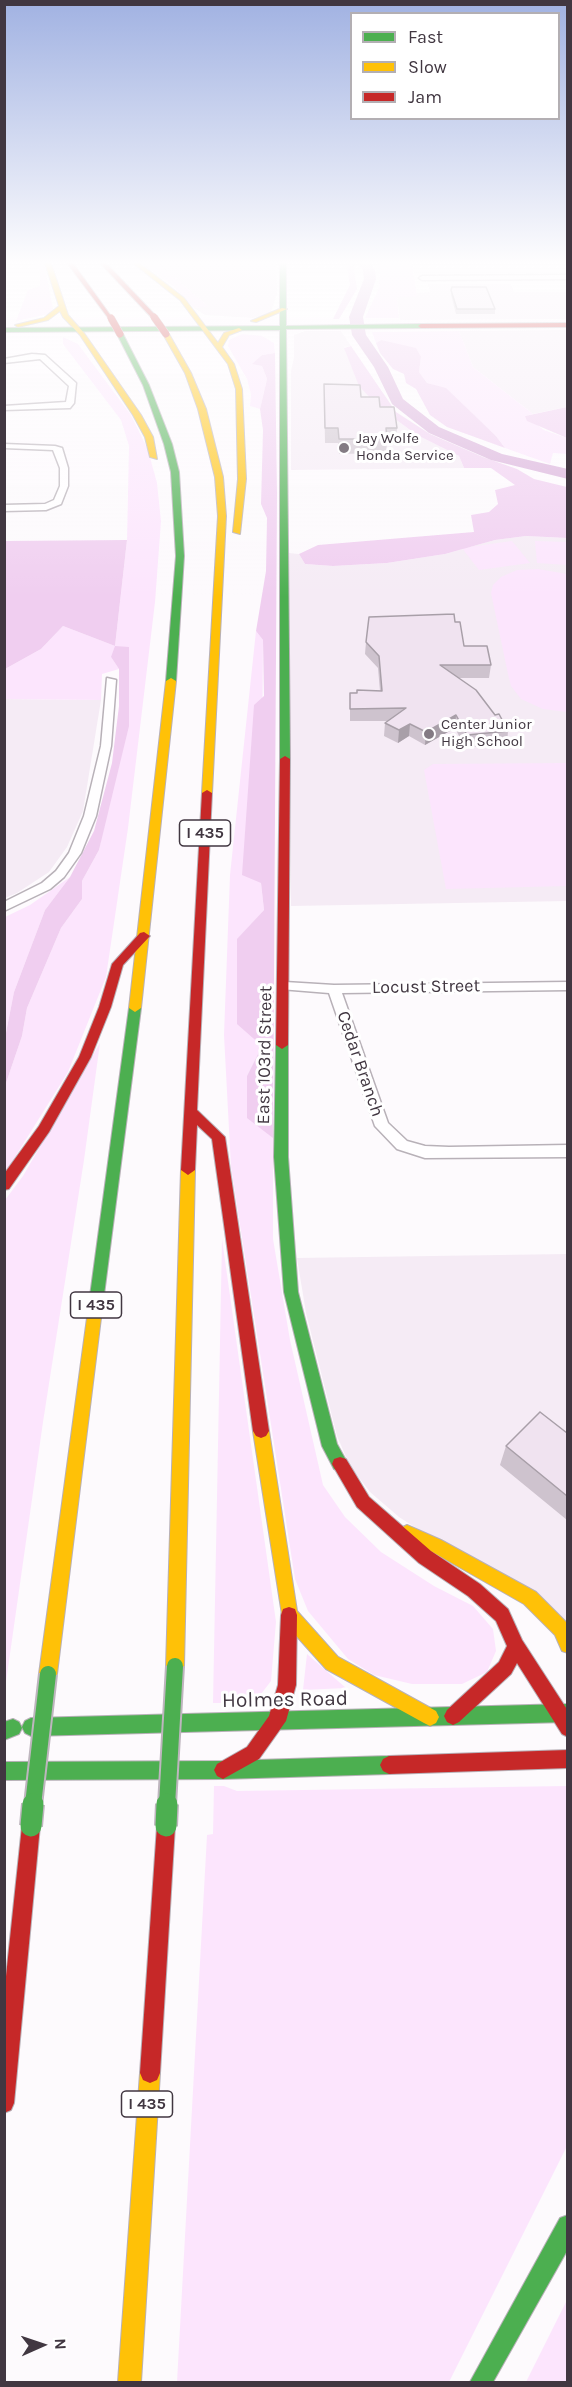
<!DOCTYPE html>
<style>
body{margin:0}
#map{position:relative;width:572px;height:2387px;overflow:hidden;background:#fdfafd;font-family:Karla,sans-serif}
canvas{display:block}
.frame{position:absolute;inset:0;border:6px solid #413741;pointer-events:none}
.legend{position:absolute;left:350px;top:12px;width:210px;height:108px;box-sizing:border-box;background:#fff;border:2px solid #b3afb3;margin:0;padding:8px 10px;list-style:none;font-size:18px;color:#413741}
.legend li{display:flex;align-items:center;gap:12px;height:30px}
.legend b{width:30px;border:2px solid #b3afb3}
.north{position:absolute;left:12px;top:2315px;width:60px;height:60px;-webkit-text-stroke:4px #fff;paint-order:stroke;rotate:87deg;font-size:16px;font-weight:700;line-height:24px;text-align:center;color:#413741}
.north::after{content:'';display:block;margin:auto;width:21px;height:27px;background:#413741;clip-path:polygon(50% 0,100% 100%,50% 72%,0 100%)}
</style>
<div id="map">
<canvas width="572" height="2387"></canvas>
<div class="frame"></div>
<ul class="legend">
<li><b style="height:8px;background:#4caf50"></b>Fast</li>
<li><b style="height:8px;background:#ffc107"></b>Slow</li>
<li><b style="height:8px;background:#c62828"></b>Jam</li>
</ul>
<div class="north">N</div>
</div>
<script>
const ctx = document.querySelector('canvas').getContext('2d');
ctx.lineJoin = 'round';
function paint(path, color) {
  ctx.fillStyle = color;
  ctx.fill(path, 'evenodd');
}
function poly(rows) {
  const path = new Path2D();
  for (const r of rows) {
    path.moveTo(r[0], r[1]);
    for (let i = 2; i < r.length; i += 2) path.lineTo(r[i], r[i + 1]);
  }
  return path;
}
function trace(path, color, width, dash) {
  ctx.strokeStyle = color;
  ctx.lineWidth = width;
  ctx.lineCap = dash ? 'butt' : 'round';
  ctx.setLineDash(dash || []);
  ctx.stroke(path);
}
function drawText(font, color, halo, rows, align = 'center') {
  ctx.font = font + ' Karla,sans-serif';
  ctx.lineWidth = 6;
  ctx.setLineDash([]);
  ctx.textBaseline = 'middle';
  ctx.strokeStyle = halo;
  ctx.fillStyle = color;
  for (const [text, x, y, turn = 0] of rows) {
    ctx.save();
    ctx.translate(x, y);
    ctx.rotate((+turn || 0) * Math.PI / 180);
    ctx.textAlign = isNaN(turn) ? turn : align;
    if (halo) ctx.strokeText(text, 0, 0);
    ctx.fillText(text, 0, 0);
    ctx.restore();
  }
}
const built = poly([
 [158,263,276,263,277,294,272,309,270,314,253,318,205,315,194,308,208,306],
 [428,284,511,284,514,292,567,292,567,319,400,320,397,297,416,297,416,293,430,292],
 [567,330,567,407,533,414,473,367,459,331],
 [305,331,341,331,351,346,344,347,380,408,417,435,459,456,464,468,291,470,291,371,294,357,294,335],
 [526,536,567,538,567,901,291,906,289,553,299,554,305,564,333,566,387,563,445,554,495,540],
 [4,699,101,700,83,811,67,847,49,872,17,893,5,898],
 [567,1254,567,1625,399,1517,370,1492,350,1466,337,1436,306,1313,297,1258]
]);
const green = poly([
 [33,263,44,263,53,309,49,314,16,321,28,290,40,286,40,272],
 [141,263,158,263,209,307,194,308,172,285],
 [383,263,412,263,417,297,397,297,399,318,365,318,379,288,380,272,376,265],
 [459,331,473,367,533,414,525,416,544,430,567,438,567,454,553,453,550,464,505,448,496,436,446,389,427,383,419,372,421,357,381,340,376,343,372,332],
 [242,334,262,336,274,343,275,353,262,355,253,364,262,366,267,379,260,409,250,406,251,394,247,379,228,346,229,340],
 [63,337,78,344,131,415,148,450,157,483,161,521,155,602,128,828,106,977,68,1072,5,1173,5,1086,22,1036,27,1008,61,928,82,899,82,881,99,850,107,810,129,647,111,657,119,669,102,674,101,700,5,699,5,669,41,649,63,626,115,646,127,540,129,446,121,420,63,344],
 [512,541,530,563,479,570,462,548],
 [535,541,567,542,567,565,537,563],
 [538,569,567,574,567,712,543,709,521,699,511,686,508,674,491,593,493,585,501,577,517,570],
 [256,631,263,640,261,883,264,910,237,940,262,1046,247,1076,273,1138,273,1239,290,1340,323,1485,345,1517,381,1552,434,1586,473,1606,493,1629,496,1651,487,1672,462,1684,412,1684,374,1675,348,1659,308,1611,295,1579,231,1167,224,1035,230,875],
 [567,763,567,886,446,889,424,770,433,764],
 [70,877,45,910,14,992,5,1038,5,917,30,905],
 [100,1043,84,1160,43,1422,5,1689,5,1200,23,1176],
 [222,1239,276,1622,271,1681,258,1698,242,1703,213,1703],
 [307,1654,346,1688,303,1690],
 [214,1786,224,1786,237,1791,567,1786,567,2146,449,2382,177,2382,207,1835,213,1834],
 [567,2300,567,2382,526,2382]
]);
const forest = poly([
 [346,263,353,263,357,289,339,319,333,319,350,285],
 [381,340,416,348,421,357,419,372,427,383,446,388,496,436,505,448,447,427,430,415,416,389,406,383,404,374,393,369,380,353,376,343],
 [351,346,396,412,430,434,483,457,517,469,534,479,567,487,567,538,526,536,495,540,445,554,387,563,333,566,305,564,299,554,318,545,474,532,471,515,489,512,498,504,495,490,515,485,491,468,464,468,459,456,417,435,380,408,359,386,344,348],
 [275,353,277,494,273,1138,247,1118,247,1076,262,1046,237,1024,237,939,264,910,261,883,242,875,254,705,264,696,263,640,256,631,266,571,267,518,261,504,263,430,260,409,267,379,262,366,252,364,262,355],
 [567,407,567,438,527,421,525,416],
 [127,540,115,646,129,647,129,726,99,850,82,881,82,899,61,928,27,1008,22,1036,5,1086,5,1038,14,992,45,910,70,877,94,831,112,763,119,706,119,669,111,657,115,646,63,626,41,649,5,669,5,541]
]);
const river = poly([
 [358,263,370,263,375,270,376,279,363,317,366,335,388,367,403,399,439,427,502,454,568,469,568,479,491,460,429,433,392,404,374,367,352,335,349,317,364,279,363,270,358,263]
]);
const street = poly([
 [568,275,568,279,422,280,419,278,422,276,568,275],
 [32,354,45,355,76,383,74,403,70,408,4,410,4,406,66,402,69,386,40,359,4,363,4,359,32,354],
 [4,444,55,446,62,448,68,468,68,486,61,504,46,510,4,511,4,505,45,504,54,500,60,486,60,468,53,450,4,448,4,444],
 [107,678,116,680,111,746,96,816,81,853,64,877,50,889,4,911,4,902,42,883,56,871,69,853,84,816,101,746,107,678],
 [285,982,334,985,568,982,568,990,342,993,388,1123,407,1141,425,1146,449,1147,568,1145,568,1157,425,1158,397,1149,375,1126,329,993,280,989,278,986,285,982]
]);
const fast = poly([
 [280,263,286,263,286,326,421,324,424,326,421,328,286,329,290,759,285,762,280,759,280,330,4,332,4,328,280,326,280,263],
 [120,332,123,334,149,385,172,444,179,472,184,556,176,681,171,684,166,681,176,556,171,472,164,444,143,385,117,334,120,332],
 [135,1004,141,1008,101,1318,99,1322,94,1324,89,1322,87,1318,129,1008,135,1004],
 [282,1041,288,1045,288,1157,298,1292,337,1444,348,1464,346,1469,340,1471,334,1469,322,1446,284,1292,274,1157,276,1045,282,1041],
 [568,1704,567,1722,31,1736,25,1733,22,1727,25,1721,31,1718,568,1704],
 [13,1719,19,1722,22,1728,19,1734,4,1740,4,1722,13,1719],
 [389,1756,395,1759,398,1765,395,1771,389,1774,223,1779,4,1780,4,1762,223,1761,389,1756],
 [568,2215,568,2249,493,2382,470,2382,560,2218,568,2215]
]);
const slow = poly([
 [45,263,51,263,68,315,84,333,141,415,153,437,157,459,150,457,145,437,133,415,80,335,63,317,60,311,48,320,18,327,15,325,44,318,59,306,45,263],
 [133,263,139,263,184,298,218,343,224,333,239,328,242,330,229,335,222,347,234,364,242,389,246,479,240,534,233,532,238,479,236,389,228,364,180,300,133,263],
 [282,308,287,309,256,322,251,321,282,308],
 [166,332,169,334,191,373,206,409,223,477,226,516,212,793,207,796,202,793,218,516,215,477,198,409,185,373,163,334,166,332],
 [171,678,176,681,141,1008,135,1012,129,1008,166,681,171,678],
 [188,1165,195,1170,184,1666,181,1672,175,1675,169,1672,166,1666,181,1170,188,1165],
 [94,1312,99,1314,101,1318,57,1674,54,1680,48,1683,42,1680,39,1674,87,1318,89,1314,94,1312],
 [261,1424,266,1426,269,1431,297,1611,338,1657,436,1711,439,1717,436,1723,430,1726,424,1723,326,1669,283,1621,253,1431,256,1426,261,1424],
 [407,1525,441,1540,536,1592,567,1623,568,1653,562,1651,555,1635,524,1604,429,1550,401,1538,399,1533,401,1528,407,1525],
 [150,2063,157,2066,160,2073,141,2382,118,2382,140,2073,143,2066,150,2063]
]);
const jam = poly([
 [67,263,73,263,113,319,109,319,67,263],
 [100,263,106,263,156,316,156,318,152,318,100,263],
 [568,323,568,327,421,328,418,326,421,324,568,323],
 [285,756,290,759,288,1045,282,1049,276,1045,280,759,285,756],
 [207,790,212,793,197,1110,225,1137,269,1431,266,1436,261,1438,256,1436,253,1431,212,1139,197,1125,195,1170,188,1175,181,1170,202,793,207,790],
 [144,932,150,936,123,965,111,1007,91,1057,49,1132,9,1189,4,1190,4,1174,39,1126,79,1057,99,1007,112,964,140,933,144,932],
 [340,1457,346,1459,369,1497,431,1551,480,1584,508,1609,522,1640,568,1711,568,1737,562,1734,517,1663,511,1674,459,1722,453,1725,447,1722,444,1716,447,1710,499,1662,507,1646,496,1621,468,1596,419,1563,357,1507,332,1464,334,1459,340,1457],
 [289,1607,295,1609,297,1615,296,1685,286,1721,259,1759,223,1779,217,1776,214,1770,217,1764,247,1747,269,1716,278,1685,281,1615,283,1609,289,1607],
 [568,1750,568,1768,389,1774,383,1771,380,1765,383,1759,389,1756,568,1750],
 [31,1817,38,1819,40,1826,14,2103,11,2110,4,2113,4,1995,22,1826,24,1819,31,1817],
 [166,1817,173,1819,175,1826,160,2073,157,2080,150,2083,143,2080,140,2073,157,1826,159,1819,166,1817]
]);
const fastBridgeFar1 = poly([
 [33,1805,48,1674],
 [167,1805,175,1666]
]);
const fastBridge = poly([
 [31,1826,33,1804],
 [166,1826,167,1804]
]);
const jamBridge = poly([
 [154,317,166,334],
 [111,318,120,334]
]);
const wall = poly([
 [452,287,495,309,495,314,456,314,451,295],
 [324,384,361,397,380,407,397,428,396,443,387,443,386,453,339,454,338,443,325,443],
 [455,622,464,646,491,665,489,678,458,678,508,731,507,744,465,748,455,728,425,745,409,736,398,743,384,736,385,723,388,721,350,721,350,693,380,691,378,668,365,654,366,642],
 [567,1433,567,1520,500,1465,506,1446]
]);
const shadedWall = poly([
 [456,715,455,728,425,745,426,732],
 [410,724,409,736,398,743,399,730]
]);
const building = poly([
 [452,287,486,287,495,309,457,309,451,290,452,287],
 [324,384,360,385,361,397,379,397,380,407,394,407,397,428,386,428,387,439,339,439,338,428,325,428,324,384],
 [454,614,455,622,460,622,464,646,487,646,491,665,440,665,476,690,495,715,499,714,508,731,467,735,456,715,426,732,410,724,399,730,385,723,406,708,350,709,350,693,357,693,357,690,382,691,379,656,366,642,369,617,454,614],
 [540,1412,567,1433,567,1496,506,1446,540,1412]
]);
const markers = [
 [344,448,6,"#837b83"],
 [429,734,6,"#837b83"]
];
const farPoinames = [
 ["Jay Wolfe",356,439],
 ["Honda Service",356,456],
 ["Center Junior",441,725],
 ["High School",441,742]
];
const shields = [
 [205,833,51],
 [96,1305,51],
 [147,2104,51]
];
const shieldNames = [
 ["I 435",205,833],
 ["I 435",96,1305],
 ["I 435",147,2104]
];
const streetNames = [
 ["Locust Street",426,987,-1],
 ["East 103rd Street",265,1055,-89],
 ["Cedar Branch",360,1064,71]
];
const nearStreetnames = [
 ["Holmes Road",285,1700,-1]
];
paint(built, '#f5ebf5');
paint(green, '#fce5fd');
paint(forest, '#f0cef0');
paint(river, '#d8aed9');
trace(street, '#b8b1b8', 3);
trace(fast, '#b8b1b8', 2);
trace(slow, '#b8b1b8', 2);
trace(jam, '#b8b1b8', 2);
paint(street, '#fffeff');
paint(fast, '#4caf50');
paint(slow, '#ffc107');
paint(jam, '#c62828');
trace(fastBridgeFar1, '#beb5be', 20, []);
trace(fastBridge, '#beb5be', 24, []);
trace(jamBridge, '#beb5be', 8, []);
trace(fastBridgeFar1, '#4caf50', 16);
trace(fastBridge, '#4caf50', 21);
trace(jamBridge, '#c62828', 7);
paint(wall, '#cec3ce');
paint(shadedWall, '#a89fa8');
paint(building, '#f0e3f0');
trace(building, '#a89fa8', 1.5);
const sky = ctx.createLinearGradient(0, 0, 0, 597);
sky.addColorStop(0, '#a1b2e2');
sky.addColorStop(0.44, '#fefdfe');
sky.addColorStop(1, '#fefdfe00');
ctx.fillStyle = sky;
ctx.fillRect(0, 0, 572, 597);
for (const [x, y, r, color] of markers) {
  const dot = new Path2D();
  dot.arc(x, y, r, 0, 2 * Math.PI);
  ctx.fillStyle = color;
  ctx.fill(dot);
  trace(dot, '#fff', 2);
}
drawText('15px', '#413741', '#fff', farPoinames, 'left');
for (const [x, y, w] of shields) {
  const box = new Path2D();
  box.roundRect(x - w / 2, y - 13, w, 26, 4.5);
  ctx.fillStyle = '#fff';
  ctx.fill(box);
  trace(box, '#413741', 1.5);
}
drawText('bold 16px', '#413741', null, shieldNames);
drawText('18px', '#413741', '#fff', streetNames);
drawText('21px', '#413741', '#fff', nearStreetnames);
</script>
